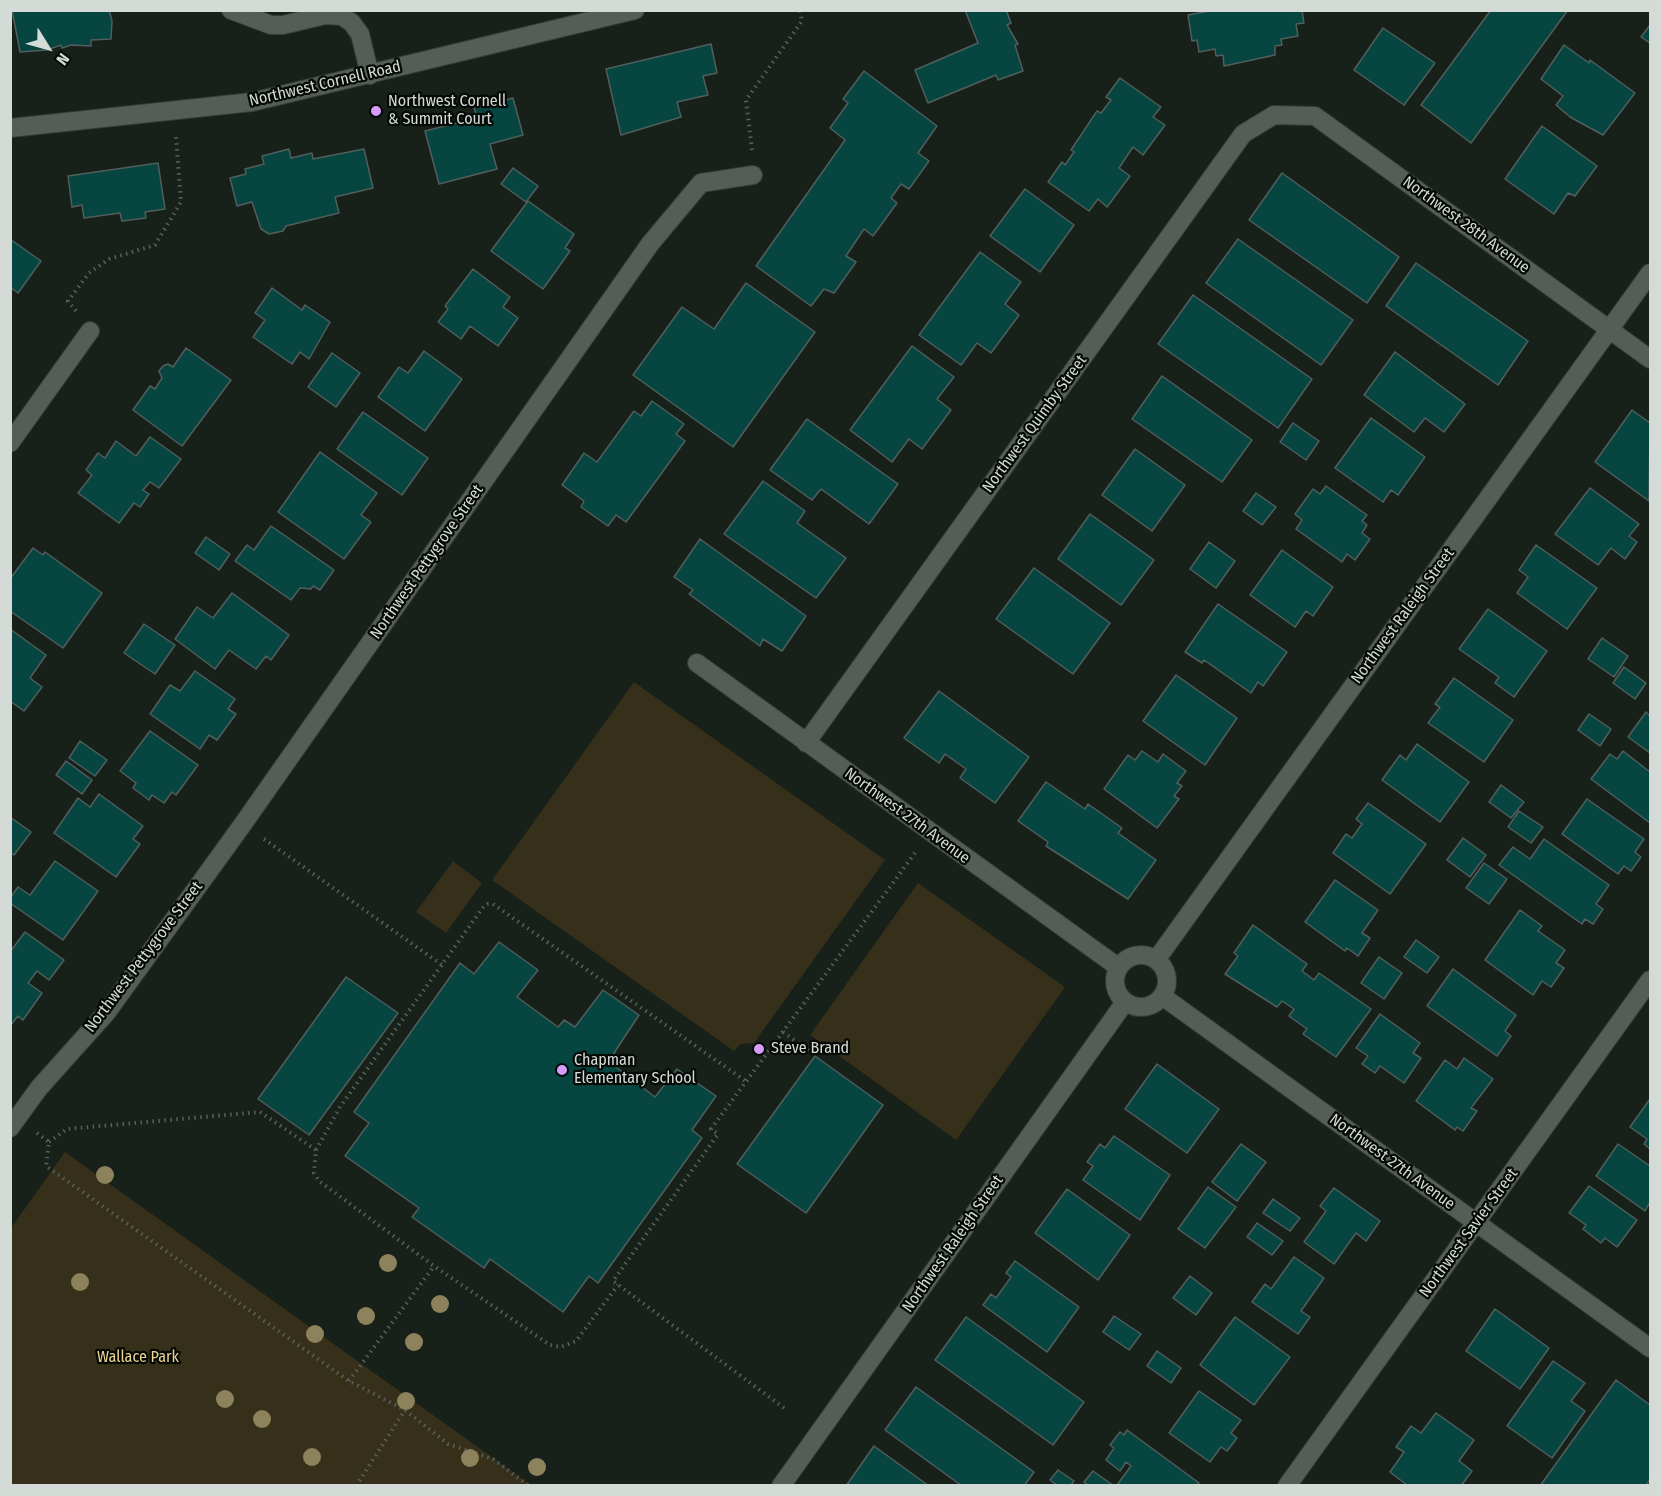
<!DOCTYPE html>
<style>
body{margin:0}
#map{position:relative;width:1661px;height:1496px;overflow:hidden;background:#172019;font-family:"Fira Sans Condensed",sans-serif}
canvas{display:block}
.frame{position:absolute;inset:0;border:12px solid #d4dad6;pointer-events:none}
.north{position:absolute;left:18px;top:18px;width:60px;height:60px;-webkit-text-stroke:4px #050906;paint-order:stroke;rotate:127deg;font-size:16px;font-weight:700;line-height:24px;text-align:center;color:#d4dad6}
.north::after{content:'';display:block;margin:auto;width:21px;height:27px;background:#d4dad6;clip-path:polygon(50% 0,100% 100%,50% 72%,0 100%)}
</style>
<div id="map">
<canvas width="1661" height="1496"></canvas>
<div class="frame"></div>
<div class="north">N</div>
</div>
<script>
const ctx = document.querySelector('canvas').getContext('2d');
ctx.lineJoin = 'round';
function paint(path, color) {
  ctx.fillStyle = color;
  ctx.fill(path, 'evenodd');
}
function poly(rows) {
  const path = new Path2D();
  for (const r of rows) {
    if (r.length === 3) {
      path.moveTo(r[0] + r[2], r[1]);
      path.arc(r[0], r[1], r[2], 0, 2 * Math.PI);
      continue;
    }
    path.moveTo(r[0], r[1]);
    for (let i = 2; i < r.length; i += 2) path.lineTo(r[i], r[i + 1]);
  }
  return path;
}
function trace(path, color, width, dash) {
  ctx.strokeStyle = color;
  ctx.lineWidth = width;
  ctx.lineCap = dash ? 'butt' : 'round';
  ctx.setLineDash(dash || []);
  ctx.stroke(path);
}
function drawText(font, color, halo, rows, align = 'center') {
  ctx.font = font + ' "Fira Sans Condensed",sans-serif';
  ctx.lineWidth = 4.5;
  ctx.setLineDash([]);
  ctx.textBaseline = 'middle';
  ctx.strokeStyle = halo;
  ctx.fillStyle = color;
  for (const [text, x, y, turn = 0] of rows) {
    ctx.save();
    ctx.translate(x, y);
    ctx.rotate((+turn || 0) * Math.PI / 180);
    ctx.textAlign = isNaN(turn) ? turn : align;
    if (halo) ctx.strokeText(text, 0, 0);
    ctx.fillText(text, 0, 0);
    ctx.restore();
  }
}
const green = poly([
 [634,682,885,860,754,1043,740,1044,734,1051,492,880],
 [453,861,482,883,446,933,416,912],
 [918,883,1065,987,956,1140,810,1035],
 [65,1152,531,1485,11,1485,11,1228]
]);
const building = poly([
 [12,10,109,10,112,21,111,39,91,40,91,46,71,45,62,48,61,45,47,50,20,52,12,10],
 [965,10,1006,10,1011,23,1007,25,1018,44,1015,45,1023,71,998,80,996,75,928,103,915,70,978,43,965,10],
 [1215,10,1302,10,1304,23,1296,24,1298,36,1281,39,1282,45,1275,46,1275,55,1224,66,1223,55,1216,56,1215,49,1199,52,1197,40,1192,41,1188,15,1215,10],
 [1491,10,1568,10,1471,143,1421,105,1491,10],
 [1650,25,1650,43,1641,37,1650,25],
 [1383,28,1435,63,1404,105,1354,70,1383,28],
 [711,44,717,73,703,76,708,95,677,102,681,117,621,135,606,69,711,44],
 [1564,45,1589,63,1590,60,1635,93,1603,135,1570,117,1556,105,1563,96,1541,79,1564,45],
 [864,71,937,126,918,153,929,161,909,189,901,184,891,198,897,203,873,236,864,229,846,256,856,262,834,293,824,289,811,306,756,266,845,140,830,128,848,103,843,99,864,71],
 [1120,78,1161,107,1153,117,1165,125,1143,155,1133,147,1119,168,1130,176,1107,207,1098,199,1089,211,1048,182,1062,162,1065,165,1074,152,1071,150,1097,111,1101,113,1111,100,1106,97,1120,78],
 [513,98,523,135,490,144,497,169,439,184,425,131,477,118,474,108,513,98],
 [1542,126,1597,166,1575,196,1568,193,1554,214,1505,179,1542,126],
 [289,149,291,158,312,153,313,159,364,149,373,188,335,197,339,213,286,226,283,231,269,234,261,229,252,202,237,206,230,178,246,174,245,169,264,164,262,156,289,149],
 [158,163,165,209,145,212,146,218,122,221,120,213,84,218,82,205,72,207,68,176,158,163],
 [513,168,538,186,526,202,501,184,513,168],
 [1282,173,1399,257,1367,303,1249,220,1282,173],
 [1025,189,1074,225,1040,272,990,236,1025,189],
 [528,201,574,234,565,248,570,251,543,289,491,251,528,201],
 [10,239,41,261,18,293,10,287,10,239],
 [1238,239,1353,320,1321,365,1206,283,1238,239],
 [980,252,1021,282,1005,304,1019,315,991,353,977,343,961,365,919,335,980,252],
 [1416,263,1528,341,1498,385,1386,306,1416,263],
 [473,269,510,297,503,307,518,318,498,346,470,326,461,339,438,322,448,309,445,306,473,269],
 [746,283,815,332,733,447,633,375,682,307,714,329,746,283],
 [272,288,302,310,305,305,330,322,309,359,300,352,292,364,253,337,265,320,255,313,272,288],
 [1193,295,1312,379,1278,428,1158,344,1193,295],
 [912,346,954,377,937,399,951,410,922,449,909,439,892,462,850,430,912,346],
 [186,348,231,380,182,446,133,410,150,386,155,389,162,378,159,371,163,366,168,364,173,367,186,348],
 [424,351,462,379,425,431,378,397,399,367,408,373,424,351],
 [1395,352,1465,404,1444,432,1425,418,1414,432,1364,395,1395,352],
 [332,353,360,373,336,407,308,387,332,353],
 [1162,376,1252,440,1222,482,1132,419,1162,376],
 [652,401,684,424,676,434,685,441,626,522,616,515,608,526,581,507,584,501,562,485,584,453,597,462,634,411,641,416,652,401],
 [1632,410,1650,423,1649,501,1595,462,1632,410],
 [363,412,428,458,402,495,337,449,363,412],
 [1371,418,1425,457,1398,495,1391,490,1383,502,1335,468,1371,418],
 [807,419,898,484,869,524,821,489,812,500,770,470,807,419],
 [1293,423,1319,441,1306,460,1280,442,1293,423],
 [150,437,181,459,159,488,150,482,143,490,149,494,140,507,134,503,119,523,78,493,92,475,86,470,98,453,105,458,116,441,136,456,150,437],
 [1135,449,1185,485,1152,531,1102,495,1135,449],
 [320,452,377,493,361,515,371,522,344,559,278,512,320,452],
 [763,481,805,511,797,523,846,558,816,598,724,534,763,481],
 [1326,486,1367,515,1362,521,1367,525,1362,533,1370,539,1355,560,1347,554,1342,562,1296,529,1302,520,1295,514,1313,489,1320,494,1326,486],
 [1590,488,1639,524,1629,536,1637,542,1625,559,1611,548,1598,565,1555,534,1590,488],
 [1256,493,1276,507,1262,525,1243,511,1256,493],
 [1090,514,1154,560,1121,605,1058,559,1090,514],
 [271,526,334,570,320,590,313,586,311,589,300,588,291,600,235,561,247,545,254,550,271,526],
 [206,537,230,554,219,570,195,553,206,537],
 [700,539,806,616,782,651,763,639,760,646,689,594,693,590,674,577,700,539],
 [1209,542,1235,561,1216,588,1190,569,1209,542],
 [1536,545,1597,588,1567,629,1517,593,1528,577,1519,570,1536,545],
 [33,548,43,555,45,552,102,593,63,648,10,611,10,579,33,548],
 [1282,550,1333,587,1313,616,1306,611,1295,627,1250,595,1282,550],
 [1034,568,1110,623,1073,674,996,619,1034,568],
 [232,593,289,635,271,660,266,656,256,669,229,650,215,669,175,639,197,607,213,618,232,593],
 [1218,604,1287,652,1263,686,1258,682,1251,693,1204,660,1202,663,1185,652,1218,604],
 [1488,609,1547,651,1514,697,1495,683,1499,677,1459,649,1488,609],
 [144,624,175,645,155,674,124,653,144,624],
 [10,629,46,655,30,678,42,687,24,711,10,701,10,629],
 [1602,638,1628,656,1614,677,1588,659,1602,638],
 [1624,667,1646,683,1635,699,1613,683,1624,667],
 [195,671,235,699,228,709,236,714,217,740,209,735,200,749,150,714,170,685,180,691,195,671],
 [1176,675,1237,718,1205,765,1143,721,1176,675],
 [1454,678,1513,720,1484,762,1428,723,1440,707,1435,704,1454,678],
 [939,691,1029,757,995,803,960,778,966,769,945,754,939,763,904,738,939,691],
 [1646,712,1650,716,1650,753,1628,737,1646,712],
 [1589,714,1611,729,1600,746,1578,730,1589,714],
 [150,731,198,765,176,795,172,792,164,803,152,795,149,800,133,788,136,783,120,771,150,731],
 [80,741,107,760,95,776,69,758,80,741],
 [1417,744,1469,782,1440,822,1382,780,1400,755,1406,760,1417,744],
 [1142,751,1158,762,1163,754,1186,771,1177,783,1182,786,1174,796,1179,799,1157,828,1104,789,1128,755,1135,760,1142,751],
 [1623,751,1650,772,1650,823,1591,779,1610,754,1617,759,1623,751],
 [66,761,92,780,82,794,56,775,66,761],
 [1046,782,1085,809,1088,804,1122,828,1118,833,1156,860,1128,899,1046,846,1048,842,1018,821,1046,782],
 [1501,785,1524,802,1511,818,1489,802,1501,785],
 [99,794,143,826,133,839,140,844,116,877,54,833,78,798,90,807,99,794],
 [1587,799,1644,839,1635,852,1641,857,1631,871,1624,866,1618,874,1562,834,1587,799],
 [1368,803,1426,844,1390,894,1333,853,1346,834,1352,838,1362,824,1356,819,1368,803],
 [1519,811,1543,827,1531,843,1508,827,1519,811],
 [10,817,31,832,14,855,10,852,10,817],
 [1463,838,1486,855,1470,877,1447,860,1463,838],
 [1544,839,1609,885,1596,904,1603,909,1593,924,1585,919,1582,924,1499,865,1513,847,1530,859,1544,839],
 [55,861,98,891,63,940,10,903,10,898,18,887,30,895,55,861],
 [1484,863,1507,879,1489,904,1466,888,1484,863],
 [1335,880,1378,910,1362,933,1370,938,1358,956,1347,948,1345,951,1305,922,1335,880],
 [1520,910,1542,926,1538,931,1565,950,1556,963,1564,968,1551,987,1542,981,1533,995,1485,960,1520,910],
 [1253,925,1307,964,1302,971,1314,980,1319,973,1371,1009,1336,1057,1303,1034,1307,1029,1289,1016,1294,1009,1282,1001,1277,1007,1225,974,1238,956,1234,953,1253,925],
 [25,932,64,960,49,980,37,971,28,983,42,993,23,1020,18,1016,10,1026,10,952,25,932],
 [1416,940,1439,957,1427,973,1404,957,1416,940],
 [499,942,538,970,517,997,558,1027,564,1020,575,1027,603,990,639,1015,614,1053,622,1060,616,1067,655,1097,677,1069,716,1096,692,1130,702,1138,598,1283,589,1276,563,1312,490,1259,484,1268,412,1217,419,1208,345,1156,369,1123,354,1112,460,963,474,974,499,942],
 [1379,957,1402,973,1384,999,1361,983,1379,957],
 [1453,969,1516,1015,1505,1031,1511,1036,1497,1056,1427,1006,1453,969],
 [346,977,398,1013,309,1135,258,1099,346,977],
 [1380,1014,1420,1043,1413,1053,1421,1058,1404,1083,1380,1066,1375,1073,1362,1064,1368,1056,1356,1048,1380,1014],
 [815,1056,883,1105,806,1213,737,1164,815,1056],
 [1464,1058,1493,1079,1471,1108,1477,1111,1463,1131,1457,1127,1455,1130,1416,1101,1445,1060,1457,1069,1464,1058],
 [1157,1064,1219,1109,1187,1153,1125,1109,1157,1064],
 [1650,1099,1650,1149,1644,1144,1647,1139,1630,1127,1650,1099],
 [1114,1136,1170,1175,1140,1220,1083,1180,1093,1166,1087,1162,1100,1144,1105,1148,1114,1136],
 [1241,1144,1266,1162,1237,1201,1212,1182,1241,1144],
 [1618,1144,1650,1166,1650,1202,1645,1211,1596,1176,1618,1144],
 [1589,1186,1637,1220,1617,1247,1605,1238,1601,1243,1583,1229,1586,1225,1569,1213,1589,1186],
 [1208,1187,1236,1207,1205,1248,1178,1229,1208,1187],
 [1334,1188,1380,1221,1366,1241,1356,1233,1334,1264,1304,1242,1326,1211,1320,1206,1334,1188],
 [1067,1189,1130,1235,1098,1280,1035,1233,1067,1189],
 [1273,1199,1300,1218,1290,1231,1263,1213,1273,1199],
 [1257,1223,1283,1241,1272,1255,1247,1237,1257,1223],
 [1294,1257,1324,1278,1301,1311,1310,1317,1298,1334,1252,1302,1265,1284,1271,1289,1294,1257],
 [1015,1261,1079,1307,1047,1352,983,1305,991,1294,996,1298,1011,1277,1006,1273,1015,1261],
 [1190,1276,1212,1293,1196,1315,1173,1298,1190,1276],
 [1495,1309,1549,1348,1520,1389,1466,1351,1495,1309],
 [1114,1316,1141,1334,1129,1350,1103,1332,1114,1316],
 [966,1317,1084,1402,1053,1445,935,1360,966,1317],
 [1235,1317,1290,1357,1254,1405,1200,1365,1235,1317],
 [1157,1351,1181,1368,1171,1383,1147,1366,1157,1351],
 [1553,1361,1585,1383,1571,1401,1585,1411,1552,1458,1507,1426,1553,1361],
 [1616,1380,1650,1405,1650,1479,1646,1486,1540,1486,1616,1380],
 [916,1387,1034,1472,1024,1486,962,1486,885,1430,916,1387],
 [1199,1391,1241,1420,1231,1433,1237,1438,1227,1451,1221,1447,1210,1462,1169,1433,1199,1391],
 [1436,1413,1474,1440,1459,1461,1472,1471,1461,1486,1408,1486,1390,1472,1404,1452,1396,1447,1411,1426,1421,1433,1436,1413],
 [1127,1430,1199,1483,1197,1486,1117,1485,1131,1466,1126,1462,1120,1471,1106,1460,1114,1448,1110,1445,1120,1432,1124,1435,1127,1430],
 [874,1446,929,1486,846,1486,874,1446],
 [1058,1470,1074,1481,1070,1486,1058,1486,1050,1480,1058,1470],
 [1093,1471,1114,1486,1089,1486,1084,1482,1093,1471]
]);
const path = poly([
 [752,150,746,100,802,21,800,10],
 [76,311,68,301,89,273,109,259,155,245,181,202,176,137],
 [264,839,442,965],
 [783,1032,810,1052,817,1040],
 [37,1133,49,1142,46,1166,349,1381,405,1410,448,1444,493,1459,529,1486],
 [49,1142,67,1129,260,1112,316,1150,314,1173,319,1181,434,1266,550,1345,561,1347,576,1341,618,1285],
 [316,1150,340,1107,484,906,488,904,493,904,747,1082],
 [349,1381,434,1266],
 [784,1408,613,1281,718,1134,711,1129,915,853],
 [356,1486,405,1410]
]);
const street = poly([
 [231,10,271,25,283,25,325,15,342,16,352,23,360,34,370,75],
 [10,443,90,331],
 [697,663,1118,967],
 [806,743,1243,134,1274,115,1315,116,1650,359],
 [1141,981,26],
 [1156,960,1650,273],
 [1162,996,1650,1348],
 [10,1128,39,1088,107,1012,243,824,650,244,701,183,753,175],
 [781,1486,1125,1002],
 [1287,1486,1650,980]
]);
const secondary = poly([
 [10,128,252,102,635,10]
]);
const trees = [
 [105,1175],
 [388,1263],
 [80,1282],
 [440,1304],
 [366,1316],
 [315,1334],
 [414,1342],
 [225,1399],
 [406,1401],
 [262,1419],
 [312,1457],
 [470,1458],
 [537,1467]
];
const markers = [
 [376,111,6,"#d79bf9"],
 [759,1049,6,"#d79bf9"],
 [562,1070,6,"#d79bf9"]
];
const streetNames = [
 ["Northwest Cornell Road",325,84,-13],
 ["Northwest 28th Avenue",1466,225,36],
 ["Northwest Quimby Street",1035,424,-54],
 ["Northwest Pettygrove Street",427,562,-55],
 ["Northwest Raleigh Street",1403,616,-54],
 ["Northwest 27th Avenue",907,816,36],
 ["Northwest Pettygrove Street",144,957,-53],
 ["Northwest 27th Avenue",1392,1162,36],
 ["Northwest Savier Street",1469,1233,-54],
 ["Northwest Raleigh Street",953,1244,-55]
];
const poiNames = [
 ["Northwest Cornell",388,102],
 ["& Summit Court",388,120],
 ["Steve Brand",771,1049],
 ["Chapman",574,1061],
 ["Elementary School",574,1079]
];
const parkNames = [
 ["Wallace Park",138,1358]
];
paint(green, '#362f1a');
paint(building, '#074540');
trace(building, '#505f5d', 1.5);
trace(street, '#353c37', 20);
trace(secondary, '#353c37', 20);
trace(path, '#58605a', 4, [1.5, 4.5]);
trace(street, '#545e56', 18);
trace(secondary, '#545e56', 18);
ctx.fillStyle = '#8c825b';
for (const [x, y] of trees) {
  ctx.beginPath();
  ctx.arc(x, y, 9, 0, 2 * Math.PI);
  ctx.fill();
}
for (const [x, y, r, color] of markers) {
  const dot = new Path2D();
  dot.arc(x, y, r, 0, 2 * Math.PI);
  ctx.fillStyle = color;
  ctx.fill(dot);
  trace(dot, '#050906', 2);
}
drawText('16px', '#d4dad6', '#050906', streetNames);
drawText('16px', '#d4dad6', '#050906', poiNames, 'left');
drawText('16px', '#ecd391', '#050906', parkNames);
</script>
